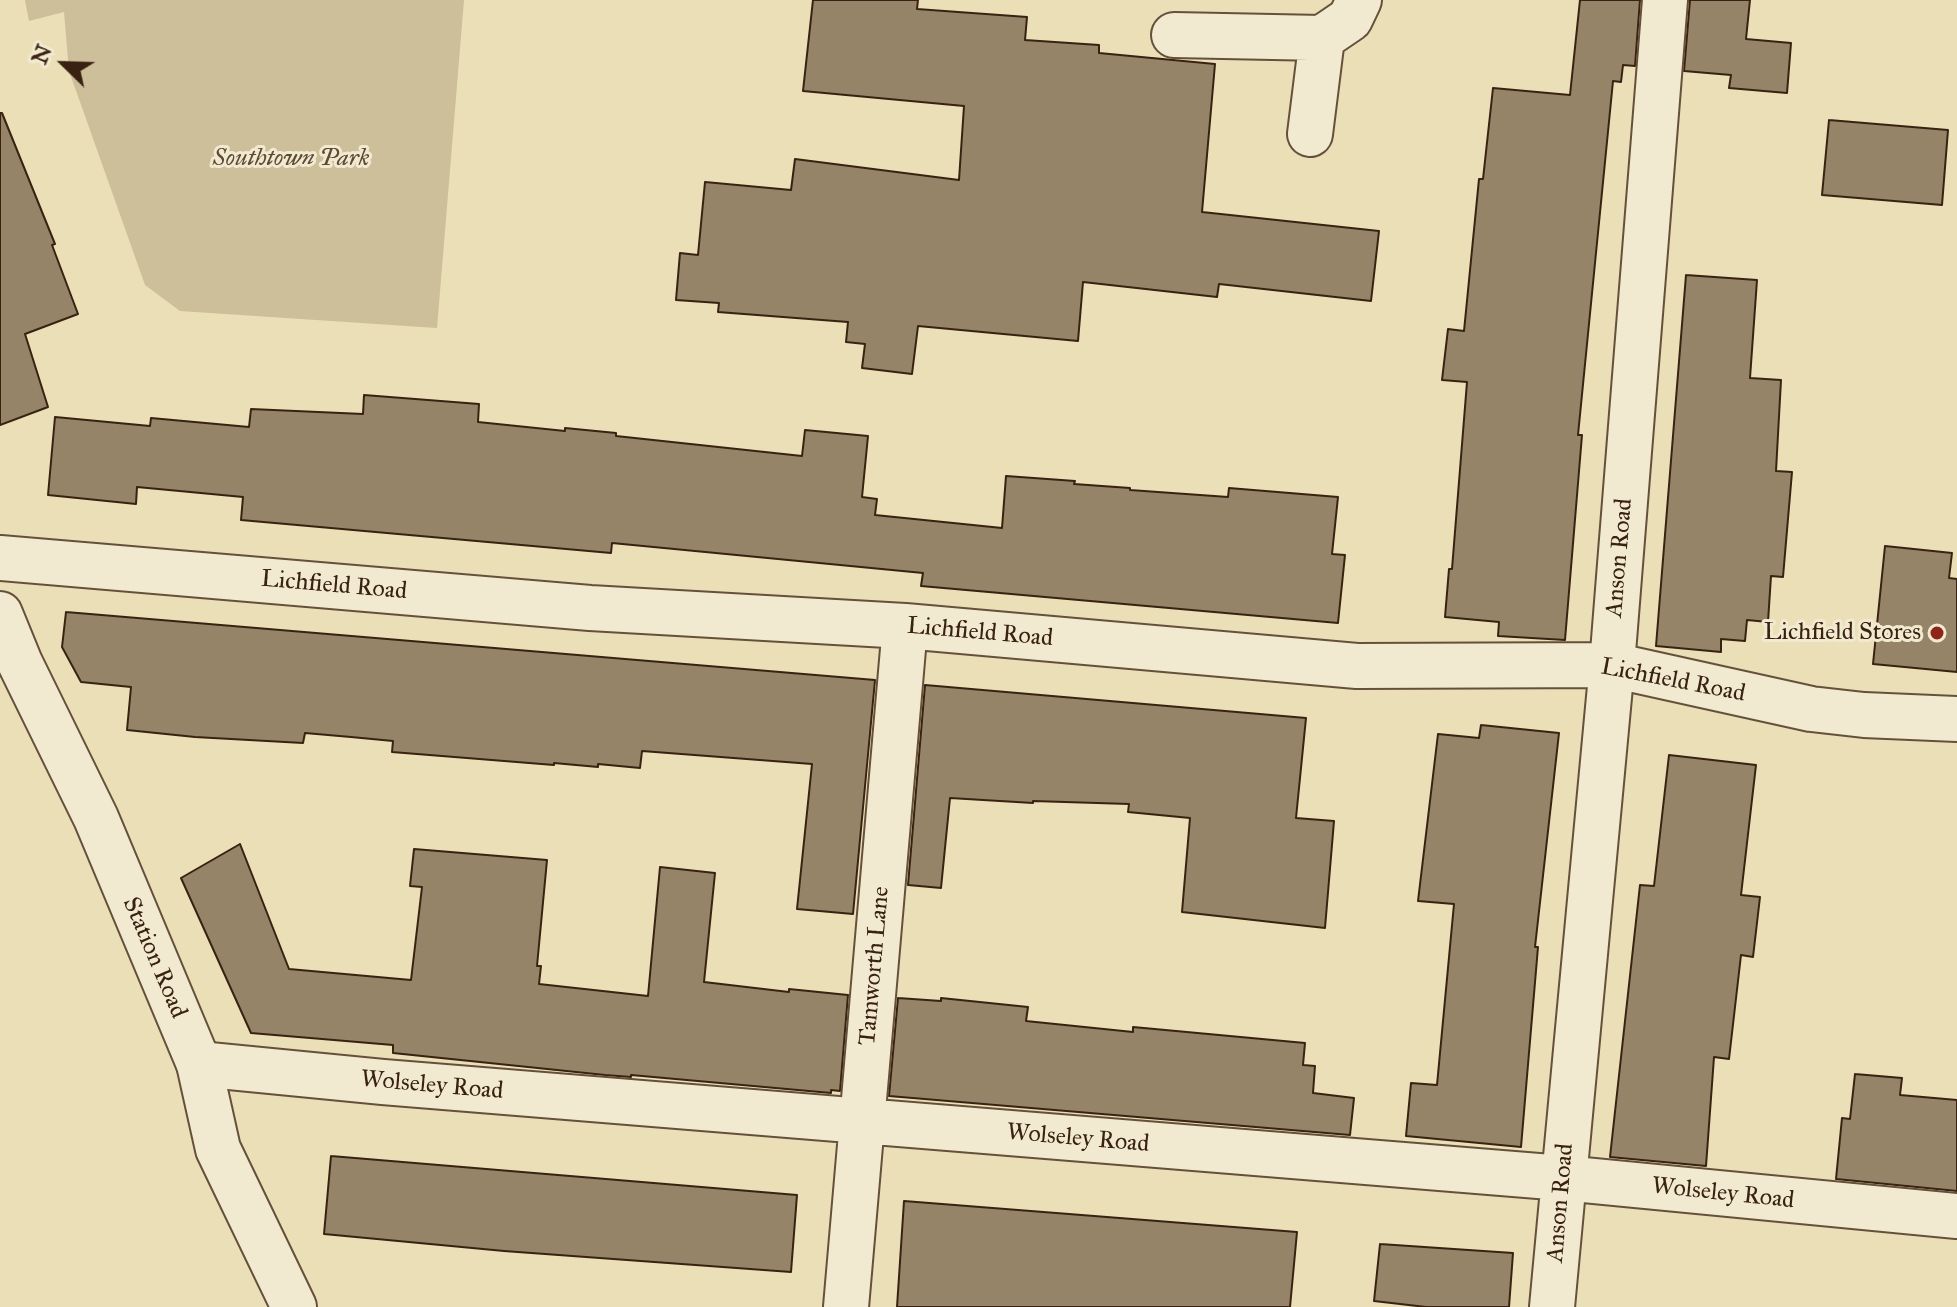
<!DOCTYPE html>
<style>
body{margin:0}
#map{position:relative;width:1957px;height:1307px;overflow:hidden;background:#eadfb6;font-family:"IM FELL Great Primer",serif}
canvas{display:block}
.north{position:absolute;left:24px;top:24px;width:80px;height:80px;-webkit-text-stroke:6px #f1ead0;paint-order:stroke;rotate:293deg;font-size:22px;font-weight:700;line-height:32px;text-align:center;color:#392212}
.north::after{content:'';display:block;margin:auto;width:28px;height:36px;background:#392212;clip-path:polygon(50% 0,100% 100%,50% 72%,0 100%)}
</style>
<div id="map">
<canvas width="1957" height="1307"></canvas>
<div class="north">N</div>
</div>
<script>
const ctx = document.querySelector('canvas').getContext('2d');
ctx.lineJoin = 'round';
function paint(path, color) {
  ctx.fillStyle = color;
  ctx.fill(path, 'evenodd');
}
function poly(rows) {
  const path = new Path2D();
  for (const r of rows) {
    path.moveTo(r[0], r[1]);
    for (let i = 2; i < r.length; i += 2) path.lineTo(r[i], r[i + 1]);
  }
  return path;
}
function trace(path, color, width, dash) {
  ctx.strokeStyle = color;
  ctx.lineWidth = width;
  ctx.lineCap = dash ? 'butt' : 'round';
  ctx.setLineDash(dash || []);
  ctx.stroke(path);
}
function drawText(font, color, halo, rows, align = 'center') {
  ctx.font = font + ' "IM FELL Great Primer",serif';
  ctx.lineWidth = 6;
  ctx.setLineDash([]);
  ctx.textBaseline = 'middle';
  ctx.strokeStyle = halo;
  ctx.fillStyle = color;
  for (const [text, x, y, turn = 0] of rows) {
    ctx.save();
    ctx.translate(x, y);
    ctx.rotate((+turn || 0) * Math.PI / 180);
    ctx.textAlign = isNaN(turn) ? turn : align;
    if (halo) ctx.strokeText(text, 0, 0);
    ctx.fillText(text, 0, 0);
    ctx.restore();
  }
}
const green = poly([
 [25,0,464,0,437,328,180,311,145,285,69,71,64,12,29,21]
]);
const building = poly([
 [813,0,918,0,917,9,1027,17,1025,40,1099,45,1099,53,1215,64,1202,212,1379,231,1371,301,1219,284,1217,297,1083,282,1078,341,918,326,912,374,862,368,865,344,846,342,848,322,718,312,719,303,676,300,680,253,698,255,705,182,791,190,795,159,959,180,964,106,803,91,813,0],
 [1580,0,1640,0,1635,66,1623,65,1621,82,1613,81,1578,435,1582,435,1565,640,1498,636,1499,622,1445,617,1449,569,1452,569,1467,382,1442,380,1448,329,1464,331,1479,179,1483,179,1493,88,1570,95,1580,0],
 [1690,0,1750,0,1746,39,1791,43,1787,93,1729,88,1731,75,1684,71,1690,0],
 [0,113,2,113,55,244,52,245,78,314,25,334,48,407,0,425,0,113],
 [1829,120,1948,130,1942,205,1822,195,1829,120],
 [1686,275,1757,280,1750,378,1781,380,1776,471,1792,472,1783,577,1771,576,1768,622,1747,620,1745,641,1721,639,1721,652,1656,646,1686,275],
 [364,395,479,404,478,422,565,431,565,428,616,433,616,436,802,456,805,430,868,436,862,497,877,499,875,515,1002,528,1006,476,1075,481,1074,484,1130,488,1130,490,1228,497,1229,488,1338,497,1332,554,1345,555,1338,623,921,586,923,573,612,543,611,553,241,520,243,497,137,487,136,504,48,495,55,417,150,426,151,418,249,427,251,409,363,414,364,395],
 [1885,546,1952,553,1949,578,1957,579,1957,672,1873,664,1885,546],
 [66,612,875,680,853,914,797,909,812,764,642,751,640,768,598,764,598,767,554,763,554,765,392,752,393,741,351,737,305,733,303,743,195,737,127,730,131,687,81,682,62,647,66,612],
 [925,685,1306,718,1296,818,1334,821,1325,928,1182,912,1190,818,1128,812,1129,804,1033,801,1033,803,950,798,941,888,908,885,925,685],
 [1481,725,1559,733,1535,947,1538,947,1521,1147,1406,1136,1411,1083,1437,1085,1454,904,1418,901,1438,734,1479,738,1481,725],
 [1669,755,1756,765,1741,895,1760,897,1753,957,1741,955,1729,1059,1714,1057,1706,1166,1610,1157,1640,885,1654,886,1669,755],
 [240,844,289,969,411,980,422,887,410,886,414,849,547,860,537,966,541,966,539,984,648,996,660,867,715,873,704,982,789,992,789,989,848,995,840,1091,831,1090,831,1093,631,1075,631,1077,605,1075,393,1053,393,1045,251,1033,181,878,240,844],
 [898,998,941,1001,941,998,1028,1007,1026,1021,1133,1032,1133,1027,1305,1043,1303,1065,1315,1066,1313,1093,1354,1098,1350,1135,889,1096,898,998],
 [1855,1074,1902,1078,1900,1095,1957,1100,1957,1191,1836,1179,1842,1118,1850,1119,1855,1074],
 [331,1156,797,1195,791,1272,504,1251,324,1234,331,1156],
 [904,1201,1297,1232,1290,1307,897,1307,904,1201],
 [1380,1244,1513,1253,1509,1307,1426,1307,1374,1301,1380,1244]
]);
const minor = poly([
 [1174,35,1322,38,1350,19,1359,0],
 [1310,134,1322,38],
 [0,558,590,608,905,626,1357,666,1612,665,1811,709,1864,715,1957,719],
 [199,1064,383,1082,1563,1178,1957,1216],
 [846,1307,905,626],
 [1552,1307,1612,665,1665,0]
]);
const tertiary = poly([
 [0,614,20,663,96,818,199,1064,218,1149,294,1307]
]);
const markers = [
 [1937,633,8,"#8f2418"]
];
const parkNames = [
 ["Southtown Park",291,159]
];
const streetNames = [
 ["Anson Road",1620,558,-85],
 ["Lichfield Road",334,586,5],
 ["Lichfield Road",980,633,5],
 ["Lichfield Road",1673,681,11],
 ["Station Road",154,958,67],
 ["Tamworth Lane",875,966,-85],
 ["Wolseley Road",432,1086,5],
 ["Wolseley Road",1078,1139,5],
 ["Wolseley Road",1723,1194,6],
 ["Anson Road",1561,1203,-85]
];
const poiNames = [
 ["Lichfield Stores",1921,633]
];
paint(green, '#ccbf9a');
paint(building, '#958467');
trace(building, '#392212', 2);
trace(minor, '#65513b', 48);
trace(tertiary, '#65513b', 48);
trace(minor, '#f1ead0', 44);
trace(tertiary, '#f1ead0', 44);
for (const [x, y, r, color] of markers) {
  const dot = new Path2D();
  dot.arc(x, y, r, 0, 2 * Math.PI);
  ctx.fillStyle = color;
  ctx.fill(dot);
  trace(dot, '#f1ead0', 3);
}
drawText('italic 24px', '#5e4934', '#f1ead0', parkNames);
drawText('24px', '#392212', '#f1ead0', streetNames);
drawText('24px', '#392212', '#f1ead0', poiNames, 'right');
</script>
